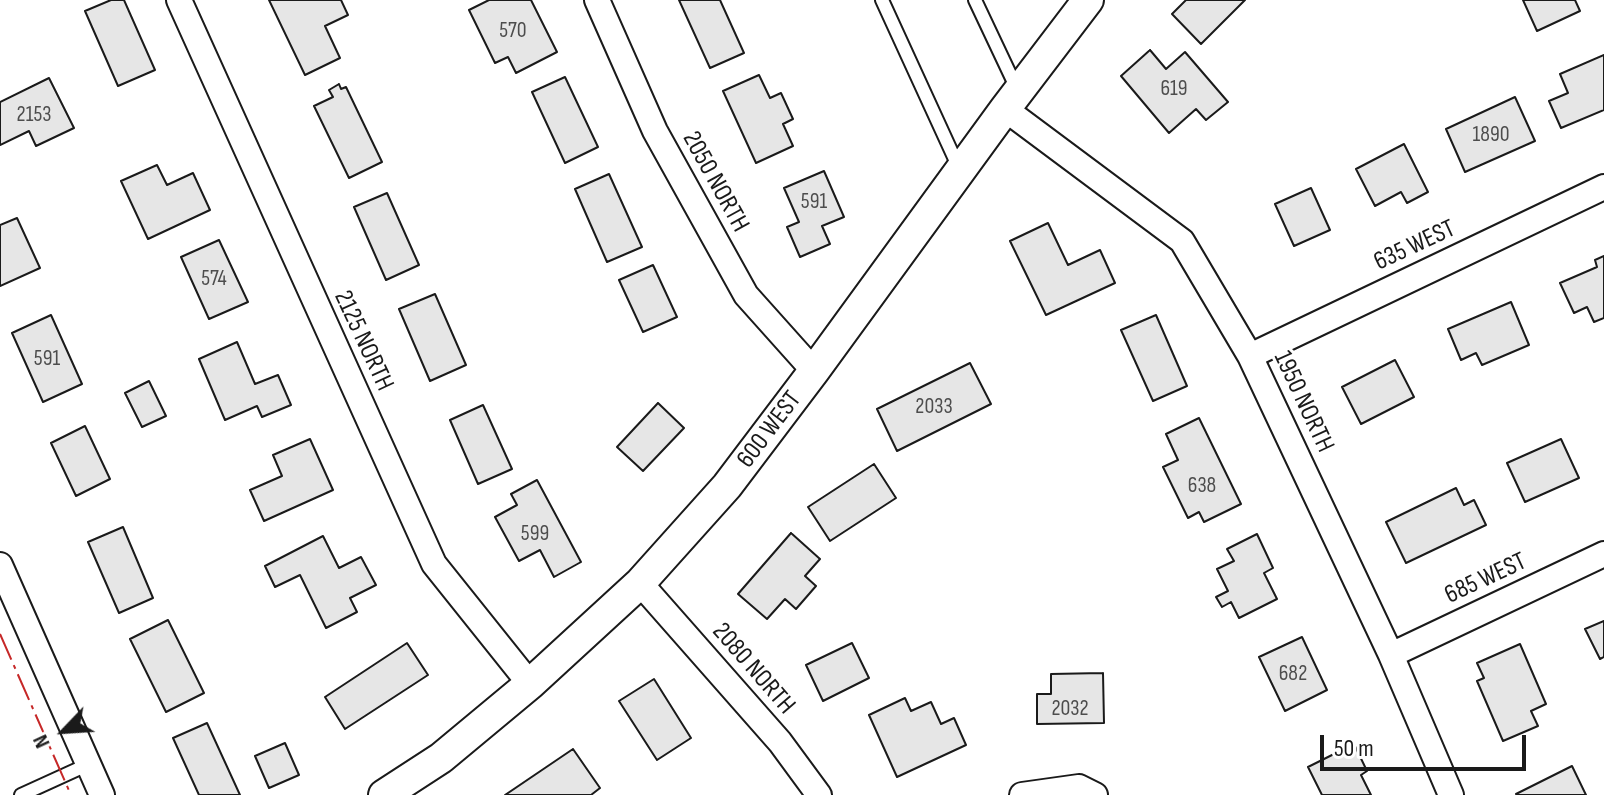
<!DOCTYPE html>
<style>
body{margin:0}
#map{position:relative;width:1604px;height:795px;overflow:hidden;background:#fff;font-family:"Sofia Sans Condensed",sans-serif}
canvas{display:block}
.north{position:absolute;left:24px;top:691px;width:80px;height:80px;-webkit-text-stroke:6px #fff;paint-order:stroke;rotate:245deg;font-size:22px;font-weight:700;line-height:32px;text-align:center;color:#1a1a1a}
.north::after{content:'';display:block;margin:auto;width:28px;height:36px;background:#1a1a1a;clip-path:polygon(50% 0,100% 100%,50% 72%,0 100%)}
.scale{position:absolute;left:1320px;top:735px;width:206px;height:36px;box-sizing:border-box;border:4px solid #1a1a1a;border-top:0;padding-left:10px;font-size:24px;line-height:28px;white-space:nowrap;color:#1a1a1a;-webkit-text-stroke:6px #fff;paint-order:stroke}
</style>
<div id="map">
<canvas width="1604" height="795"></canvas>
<div class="north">N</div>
<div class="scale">50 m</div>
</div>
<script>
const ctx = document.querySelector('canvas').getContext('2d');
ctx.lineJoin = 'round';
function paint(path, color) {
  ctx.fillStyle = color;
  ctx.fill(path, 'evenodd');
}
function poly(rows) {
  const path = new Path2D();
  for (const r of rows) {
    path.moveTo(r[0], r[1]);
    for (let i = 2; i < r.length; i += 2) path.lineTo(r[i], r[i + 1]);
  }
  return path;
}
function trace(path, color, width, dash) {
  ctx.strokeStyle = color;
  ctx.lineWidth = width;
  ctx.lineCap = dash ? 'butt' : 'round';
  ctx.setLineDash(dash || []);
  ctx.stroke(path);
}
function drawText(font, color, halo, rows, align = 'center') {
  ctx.font = font + ' "Sofia Sans Condensed",sans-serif';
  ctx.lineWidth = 6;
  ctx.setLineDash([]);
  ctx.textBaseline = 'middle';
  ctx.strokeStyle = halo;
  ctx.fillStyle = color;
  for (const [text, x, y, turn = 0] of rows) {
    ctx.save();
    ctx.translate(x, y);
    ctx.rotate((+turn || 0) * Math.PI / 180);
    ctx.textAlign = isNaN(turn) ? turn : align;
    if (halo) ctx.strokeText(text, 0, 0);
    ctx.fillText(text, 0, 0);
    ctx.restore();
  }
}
const building = poly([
 [111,0,124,0,155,70,118,86,85,11,111,0],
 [269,0,341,0,348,15,325,26,340,58,305,75,269,0],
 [489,0,531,0,557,52,516,73,508,57,495,63,469,10,489,0],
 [679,0,720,0,744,53,710,68,679,0],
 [1186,0,1245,0,1201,44,1172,14,1186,0],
 [1523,0,1575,0,1580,11,1537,31,1523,0],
 [1150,50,1166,69,1185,52,1228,102,1206,120,1196,109,1169,133,1121,76,1150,50],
 [1604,55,1604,110,1561,128,1549,101,1568,93,1560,74,1604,55],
 [759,75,770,98,781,93,793,119,783,124,793,146,756,163,723,91,759,75],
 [565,77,598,147,565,163,532,92,565,77],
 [49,78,74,128,36,146,29,131,0,145,0,102,49,78],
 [339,84,341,89,346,87,382,162,349,178,314,106,333,97,329,90,339,84],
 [1515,97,1535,141,1465,172,1446,129,1515,97],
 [1404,144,1428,192,1407,203,1401,192,1375,206,1356,169,1404,144],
 [157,165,167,185,193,173,210,210,148,239,121,181,157,165],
 [824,171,844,217,822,226,830,244,800,257,787,227,799,222,784,188,824,171],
 [609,174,642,247,607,262,575,189,609,174],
 [1311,188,1330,230,1294,246,1275,204,1311,188],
 [387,193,419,265,386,280,354,207,387,193],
 [17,218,40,268,0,286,0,225,17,218],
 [1048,223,1068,265,1100,250,1115,283,1046,315,1010,241,1048,223],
 [219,240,248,302,209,319,181,257,219,240],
 [1604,256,1604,318,1594,322,1587,307,1574,313,1560,283,1597,267,1595,260,1604,256],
 [653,265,677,317,643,332,619,280,653,265],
 [435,294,466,365,430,381,399,309,435,294],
 [1511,302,1529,345,1482,365,1476,353,1461,360,1448,329,1511,302],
 [51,315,82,384,43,402,12,333,51,315],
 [1156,315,1187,386,1153,401,1121,330,1156,315],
 [237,342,255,384,278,375,291,405,262,417,257,406,225,420,199,359,237,342],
 [1395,360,1414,397,1361,424,1342,387,1395,360],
 [970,363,991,404,897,451,877,409,970,363],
 [149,381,166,416,142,427,125,393,149,381],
 [658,403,684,428,643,471,617,447,658,403],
 [483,405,512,469,478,484,450,420,483,405],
 [1199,418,1241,504,1204,522,1199,512,1188,518,1163,467,1178,460,1166,434,1199,418],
 [85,426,110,479,76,496,51,443,85,426],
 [310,439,333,490,264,521,250,490,282,476,273,455,310,439],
 [1561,439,1579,478,1525,502,1507,463,1561,439],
 [874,464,896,498,830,541,808,507,874,464],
 [537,480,581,562,554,577,540,550,519,561,495,517,517,505,511,494,537,480],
 [1456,488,1464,505,1474,500,1486,525,1406,563,1386,522,1456,488],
 [123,527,153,598,119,613,88,542,123,527],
 [791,533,820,559,805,576,816,586,796,609,785,599,767,619,738,594,791,533],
 [1257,534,1273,568,1264,573,1277,599,1239,618,1231,602,1222,607,1216,597,1228,591,1217,569,1234,561,1227,549,1257,534],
 [323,536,339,568,361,557,376,585,350,598,357,612,326,628,300,575,275,587,265,566,323,536],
 [168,620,204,693,166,712,130,639,168,620],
 [1604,621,1604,657,1600,659,1585,629,1604,621],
 [1302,637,1327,690,1285,711,1259,657,1302,637],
 [407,643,428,675,345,729,325,697,407,643],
 [852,643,869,678,823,701,806,665,852,643],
 [1520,644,1546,704,1531,711,1538,726,1503,741,1477,681,1484,678,1477,663,1520,644],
 [1103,673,1104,723,1037,724,1037,694,1051,694,1051,674,1103,673],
 [654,679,691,738,657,760,619,701,654,679],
 [905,698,911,711,931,702,941,724,954,718,966,745,897,777,869,715,905,698],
 [207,723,240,795,199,795,173,738,207,723],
 [285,743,299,775,269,788,255,756,285,743],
 [1354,744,1367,771,1361,775,1371,795,1322,795,1308,767,1354,744],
 [573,749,600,788,591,795,505,795,573,749],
 [1572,766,1586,795,1517,795,1516,794,1572,766]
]);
const service = poly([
 [882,0,959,168],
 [975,0,1017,89],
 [21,795,89,764]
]);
const minor = poly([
 [179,0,434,564,530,684],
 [597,0,655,131,746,295,814,371],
 [1005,109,1182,241,1250,356,1391,655,1451,795],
 [1250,356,1604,187],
 [0,565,102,795],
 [640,583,780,742,819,795],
 [1391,655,1604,554],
 [1022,795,1079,787,1095,795]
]);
const tertiary = poly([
 [384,795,441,758,530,684,640,583,727,486,814,371,1005,109,1088,0]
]);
const power = poly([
 [0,634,71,795]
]);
const numberNames = [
 ["570",513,31],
 ["619",1174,89],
 ["2153",34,115],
 ["1890",1491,135],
 ["591",814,202],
 ["574",214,279],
 ["591",47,359],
 ["2033",934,407],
 ["638",1202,486],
 ["599",535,534],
 ["682",1293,674],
 ["2032",1070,709]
];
const streetNames = [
 ["2050 NORTH",715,182,61],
 ["635 WEST",1415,246,-25],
 ["2125 NORTH",363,341,65],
 ["1950 NORTH",1303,402,65],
 ["600 WEST",770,430,-53],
 ["685 WEST",1486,579,-25],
 ["2080 NORTH",753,669,49]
];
paint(building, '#e6e6e6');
trace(building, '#1a1a1a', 2);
trace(service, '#1a1a1a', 16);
trace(minor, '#1a1a1a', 28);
trace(tertiary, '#1a1a1a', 34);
trace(service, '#fff', 12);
trace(minor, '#fff', 24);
trace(tertiary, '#fff', 30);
trace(power, '#c62828', 2, [28, 6, 4, 6]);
drawText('22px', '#4d4d4d', null, numberNames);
drawText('26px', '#1a1a1a', '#fff', streetNames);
</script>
